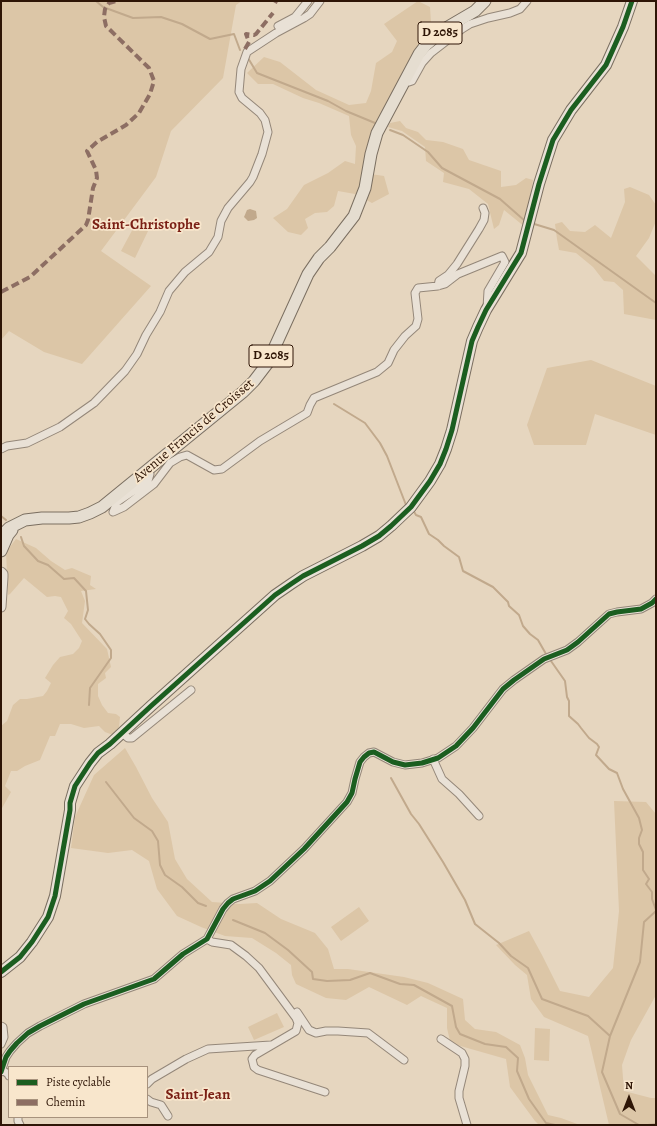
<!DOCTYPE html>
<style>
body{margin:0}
#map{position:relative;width:657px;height:1126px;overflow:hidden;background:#e6d6bf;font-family:Alegreya,serif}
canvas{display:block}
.frame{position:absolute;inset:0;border:2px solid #2e1506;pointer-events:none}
.legend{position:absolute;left:8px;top:1066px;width:140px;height:52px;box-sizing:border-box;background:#f8e6cc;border:1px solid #a7927d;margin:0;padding:5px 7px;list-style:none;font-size:12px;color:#2e1506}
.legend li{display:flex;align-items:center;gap:8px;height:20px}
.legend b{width:20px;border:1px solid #a7927d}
.north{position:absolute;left:609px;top:1078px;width:40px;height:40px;-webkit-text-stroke:3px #f8e6cc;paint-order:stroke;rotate:0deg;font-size:11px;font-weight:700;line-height:16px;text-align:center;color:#2e1506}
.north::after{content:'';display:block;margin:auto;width:14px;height:18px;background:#2e1506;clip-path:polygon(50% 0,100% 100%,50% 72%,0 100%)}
</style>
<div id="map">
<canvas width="657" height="1126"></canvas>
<div class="frame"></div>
<ul class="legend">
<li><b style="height:5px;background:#1b5e20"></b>Piste cyclable</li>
<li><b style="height:5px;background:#8d6e63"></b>Chemin</li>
</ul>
<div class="north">N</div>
</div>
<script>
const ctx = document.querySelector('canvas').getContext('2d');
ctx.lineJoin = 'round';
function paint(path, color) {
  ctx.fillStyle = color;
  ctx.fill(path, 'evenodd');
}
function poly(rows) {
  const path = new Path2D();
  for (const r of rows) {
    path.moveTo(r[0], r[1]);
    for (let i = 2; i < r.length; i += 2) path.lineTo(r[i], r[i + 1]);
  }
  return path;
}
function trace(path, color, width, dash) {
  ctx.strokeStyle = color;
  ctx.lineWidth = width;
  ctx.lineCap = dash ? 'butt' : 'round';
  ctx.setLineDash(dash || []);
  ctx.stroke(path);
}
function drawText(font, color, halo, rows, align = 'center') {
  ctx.font = font + ' Alegreya,serif';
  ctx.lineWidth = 3.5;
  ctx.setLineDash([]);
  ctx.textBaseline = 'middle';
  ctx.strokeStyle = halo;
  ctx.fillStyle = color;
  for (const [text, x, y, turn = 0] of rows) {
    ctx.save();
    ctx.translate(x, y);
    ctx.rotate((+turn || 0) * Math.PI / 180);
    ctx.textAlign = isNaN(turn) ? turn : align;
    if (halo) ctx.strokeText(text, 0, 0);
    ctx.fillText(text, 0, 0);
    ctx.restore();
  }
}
const green = poly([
 [1,1,242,1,236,5,223,78,171,131,156,177,101,251,151,286,82,364,44,352,9,331,1,340],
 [418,1,430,7,431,23,415,53,373,130,367,145,364,173,384,176,389,194,372,203,355,194,338,191,334,206,327,212,315,213,305,219,308,228,301,235,288,232,273,218,287,209,304,185,328,173,345,161,355,164,356,146,351,135,349,116,319,103,303,98,273,84,258,84,247,73,264,57,280,62,316,90,349,105,366,103,371,91,376,63,392,52,397,41,384,24],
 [400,121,406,128,418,132,426,140,443,142,463,149,469,160,501,171,501,187,516,185,526,178,533,180,525,227,504,210,499,225,494,229,488,204,469,189,443,182,444,173,426,161,425,147,402,131,388,127,390,123],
 [630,187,649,195,656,205,656,221,649,238,636,256,656,276,656,320,624,314,623,290,614,282,604,281,593,267,576,253,559,250,557,239,555,224,562,222,570,231,585,232,595,225,611,238,625,202,624,189],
 [136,223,149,229,135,258,121,251],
 [591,360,656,386,656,435,595,414,586,445,534,445,527,425,547,368],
 [16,539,36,548,51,561,65,570,72,568,91,576,90,585,96,589,81,591,85,601,82,623,107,649,111,667,105,673,106,678,98,684,98,696,102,705,108,713,116,714,120,717,119,727,113,735,105,732,99,726,84,728,71,724,60,724,55,736,50,736,40,760,25,766,17,771,11,771,5,786,11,792,1,810,1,726,7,721,13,705,20,699,27,699,43,696,47,691,51,683,45,678,53,665,60,657,73,654,79,648,82,641,71,624,64,618,68,611,61,597,55,596,47,597,24,578,10,594,8,595,6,552],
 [125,748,136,767,152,798,168,822,175,859,187,879,212,902,240,904,257,903,281,919,315,933,328,949,334,969,348,969,404,977,428,983,463,999,465,1020,475,1029,496,1032,520,1045,525,1058,528,1075,548,1115,561,1118,580,1125,539,1125,535,1121,510,1087,506,1059,457,1045,450,1041,447,1028,447,1008,421,996,407,1005,369,987,346,1000,326,998,296,984,292,975,291,965,276,953,252,938,225,936,201,927,177,916,157,889,149,861,132,850,108,853,71,848,75,817,94,775],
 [614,801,646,802,656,814,656,995,631,1040,622,1065,624,1091,651,1098,656,1098,656,1125,609,1125,588,1036,544,1017,531,999,527,975,515,965,496,945,529,931,542,955,560,991,589,997,613,968,619,911],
 [359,907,369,921,341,941,331,927],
 [277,1013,284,1027,254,1040,248,1027],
 [535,1028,550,1029,549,1061,534,1060]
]);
const water = poly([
 [250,209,256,211,257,218,254,220,248,221,244,217,247,210]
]);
const stream = poly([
 [96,1,103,7,133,18,161,17,182,24,210,39,234,34,240,50],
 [248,58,257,73,328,101,346,111,375,123],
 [390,130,403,135,428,152,442,168,500,199,525,221],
 [531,223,554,230,656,303],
 [334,404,365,423,380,443,387,456,406,505],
 [413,510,416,515,421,517,429,534,438,540,444,546,459,557,463,571,493,587,508,602,509,606,519,615,523,626,530,634,538,640,546,654],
 [1,516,6,520],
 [21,537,24,546,38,561,48,565,64,579,74,578,86,591,88,610,85,619,89,624,100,634,111,650,111,658,90,688,89,705],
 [551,661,565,681,567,697,569,701,569,716,578,724,581,728,589,738,597,744,599,747,596,755,609,769,617,773,623,789,639,818,642,830,639,838,639,844,643,852,643,870,649,879,646,884,652,892,652,899,656,910],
 [391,778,411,814,419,824,443,862,465,900,475,924,499,943,511,956,528,968,542,999,588,1016,610,1036],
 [106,782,134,818,152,831,158,841,160,865,165,875,182,887,198,903,206,906],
 [233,920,265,933,288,950,312,972,313,979,327,981,350,980,370,973,400,984,414,985,452,1006,456,1027,460,1034,485,1044,506,1047,518,1058,517,1071,529,1099,546,1123,555,1125],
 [639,1125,620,1114,602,1072,610,1036,640,962,644,922,656,911],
 [648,1125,656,1124]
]);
const minor = poly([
 [278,26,295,17,308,1],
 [404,82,409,82,412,81,422,63,431,53,462,29,470,24,488,18,510,13,520,9,527,1],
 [438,286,439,281,448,275,457,264,479,229,484,220,485,213,483,208],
 [1,449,7,446,27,443,60,427,94,403,125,371,137,354,146,335,160,312,169,291,185,272,209,252,218,237,221,221,228,208,250,182,253,177,262,154,268,132,265,120,260,113,242,98,239,92,241,69,247,52,276,33,304,18,310,14,320,1],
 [148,470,150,474,148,481,117,502,113,512,124,507,154,484,170,463,180,457,187,455,214,470,222,469,260,441,307,413,310,405,314,398,377,372,388,363,394,350,405,336,416,326,418,319,415,293,418,288,438,286,445,284,458,274,502,256,505,262,488,291,487,308],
 [122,733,128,738,132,738,191,690],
 [433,759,442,779,459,794,479,816],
 [207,939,212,942,231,945,246,956,259,968,296,1018,298,1023,296,1031,255,1055,252,1059,254,1067,258,1070,325,1092],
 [297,1012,309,1030,316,1033,326,1031,338,1031,368,1033,404,1060],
 [1,1026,3,1027,4,1037,1,1044],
 [441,1039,462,1053,465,1059,465,1066,459,1091,459,1098,467,1125],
 [1,1069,8,1074,9,1076],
 [1,1072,6,1057,10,1051,17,1043,28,1033,40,1026,84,1004,154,979,183,954,207,939,223,909,228,903,233,899,255,891,270,881,304,849,347,802,352,793,355,779,360,762,364,757,369,753,374,752,393,762,405,765,422,763,438,758,456,746,473,728,503,689,514,680,544,659,567,650,578,642,609,614,617,612,641,609,652,603,656,599],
 [147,1084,152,1079,186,1059,208,1049,271,1045],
 [147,1099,151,1102,161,1105,168,1116],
 [18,1117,18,1121,20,1125]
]);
const tertiary = poly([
 [1,572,3,574,3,577,1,607]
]);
const secondary = poly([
 [1,972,20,957,32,942,48,917,55,896,70,810,70,803,75,786,90,763,98,753,110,744,151,706,275,595,291,584,303,576,362,546,379,536,391,526,411,507,430,481,440,464,446,449,452,430,472,341,478,327,486,310,521,253,539,184,553,140,571,110,606,65,623,27,632,1]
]);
const primary = poly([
 [1,536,9,528,25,520,42,518,69,518,79,517,90,513,102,507,243,392,254,381,267,364,308,274,319,258,330,247,354,216,365,188,371,154,377,133,419,54,426,45,446,28,475,11,485,1],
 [1,551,8,535,12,530]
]);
const quiet = poly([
 [275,3,276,1],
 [245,49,249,42,246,34,254,35,256,34,273,13],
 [1,292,30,277,86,225,88,220,93,188,97,178,96,170,87,151,97,142,126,125,139,113,150,94,154,81,149,68,106,26,104,17,105,9,109,3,116,1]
]);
const cycleway = poly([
 [1,972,20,957,32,942,48,917,55,896,70,810,70,803,75,786,90,763,98,753,110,744,151,706,275,595,291,584,303,576,362,546,379,536,391,526,411,507,430,481,440,464,446,449,452,430,472,341,478,327,486,310,521,253,539,184,553,140,571,110,606,65,623,27,632,1],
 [1,1072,6,1057,10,1051,17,1043,28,1033,40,1026,84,1004,154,979,183,954,207,939,223,909,228,903,233,899,255,891,270,881,304,849,347,802,352,793,355,779,360,762,364,757,369,753,374,752,393,762,405,765,422,763,438,758,456,746,473,728,503,689,514,680,544,659,567,650,578,642,609,614,617,612,641,609,652,603,656,599]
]);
const shields = [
 [440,33,44],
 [271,356,44]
];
const shieldNames = [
 ["D 2085",440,33],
 ["D 2085",271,356]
];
const streetNames = [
 ["Avenue Francis de Croisset",194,431,-40]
];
const neighbourhoodNames = [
 ["Saint-Christophe",146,225],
 ["Saint-Jean",198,1095]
];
paint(green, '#dcc6a7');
paint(water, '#c1a98c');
trace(stream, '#c1a98c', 2);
trace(minor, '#948779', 9);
trace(tertiary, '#948779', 11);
trace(secondary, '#7a6e60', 12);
trace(primary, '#7a6e60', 13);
trace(minor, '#e9e1d6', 7);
trace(tertiary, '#e9e1d6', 9);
trace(secondary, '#e9e1d6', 10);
trace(primary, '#e5ddd0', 11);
trace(quiet, '#8d6e63', 4, [8, 4]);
trace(cycleway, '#1b5e20', 5);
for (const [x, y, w] of shields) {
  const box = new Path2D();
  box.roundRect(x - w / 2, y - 11, w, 22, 3);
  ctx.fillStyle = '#f8e6cc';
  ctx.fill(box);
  trace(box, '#2e1506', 1);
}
drawText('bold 13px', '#2e1506', null, shieldNames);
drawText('14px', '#2e1506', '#f8e6cc', streetNames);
drawText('bold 15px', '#7a1f14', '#f8e6cc', neighbourhoodNames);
</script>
